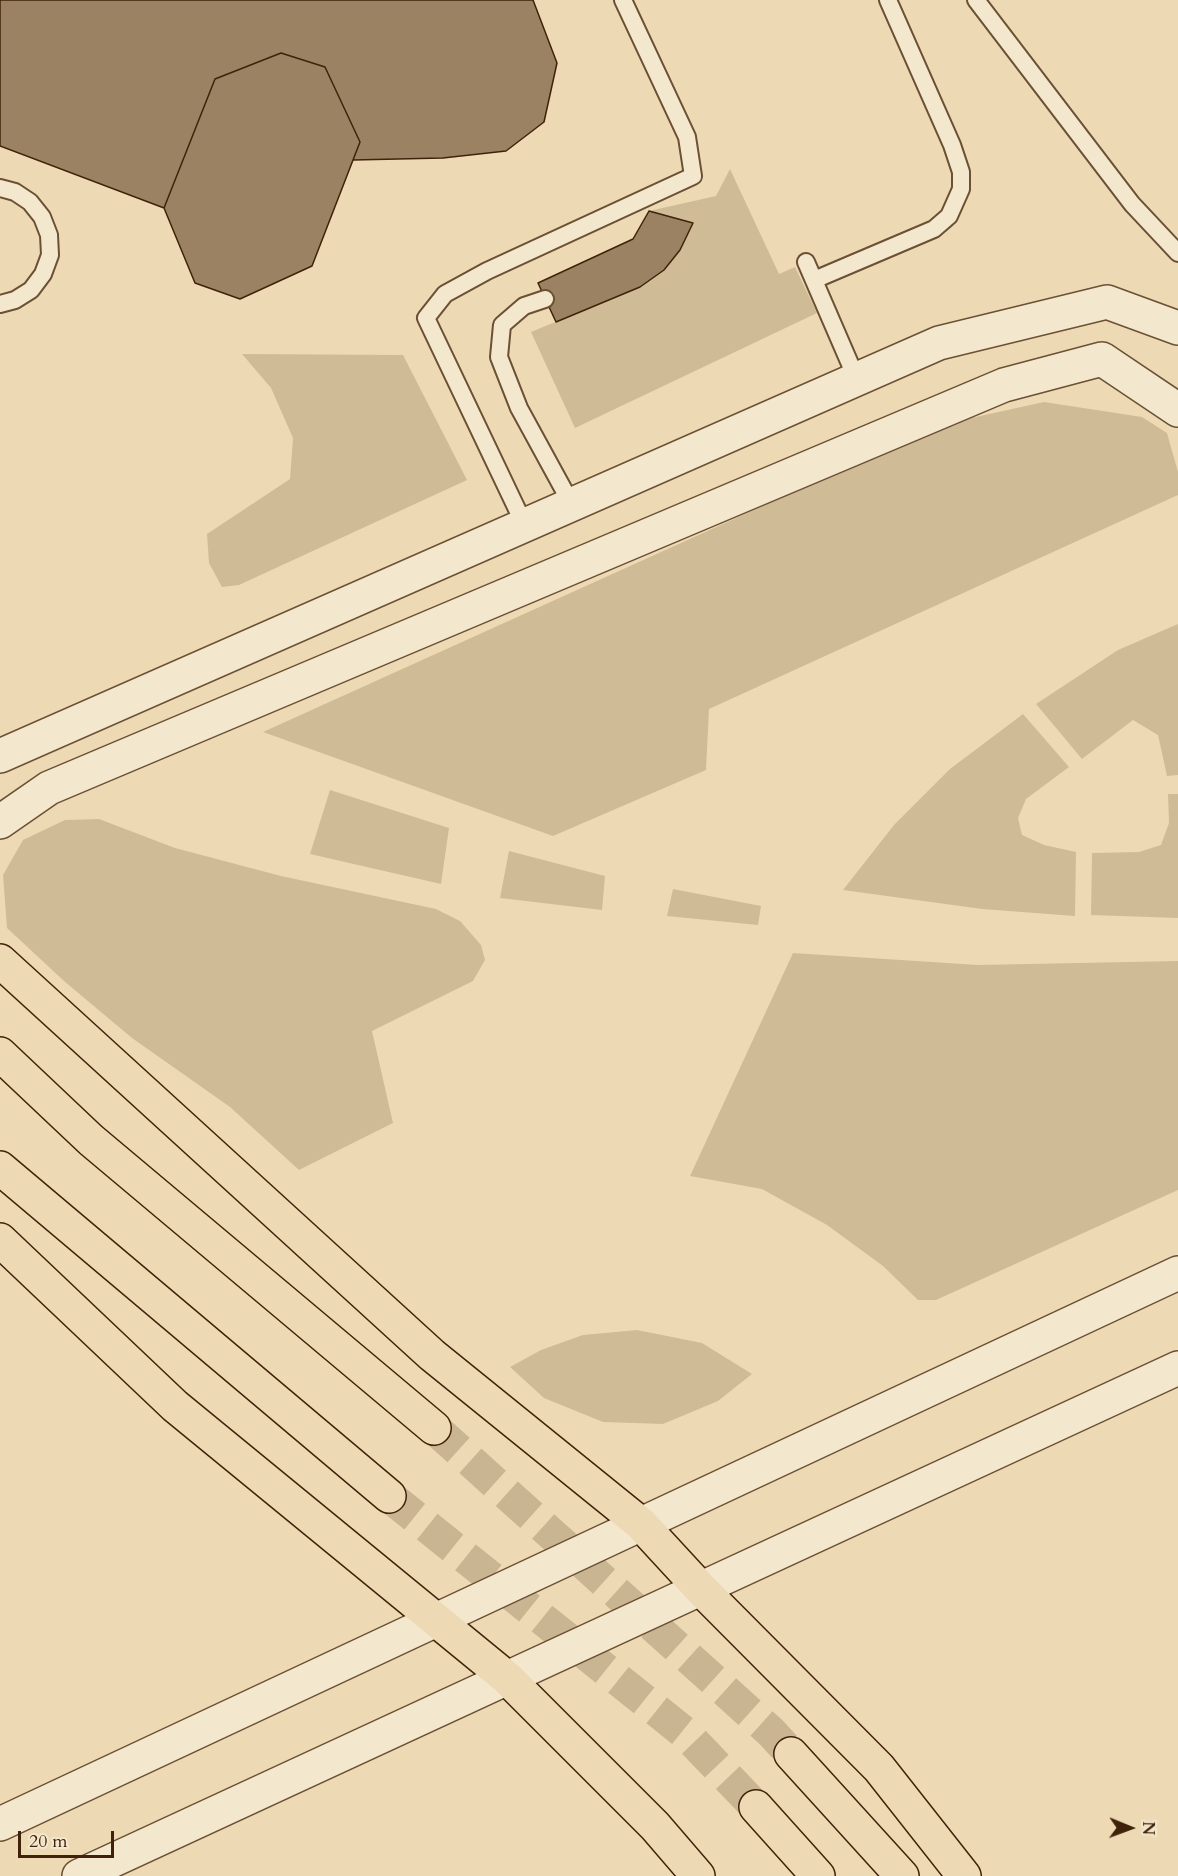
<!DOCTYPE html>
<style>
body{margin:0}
#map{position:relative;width:1178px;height:1876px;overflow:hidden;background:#eddab4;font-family:Cardo,serif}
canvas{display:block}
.north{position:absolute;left:1100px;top:1798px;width:60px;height:60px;-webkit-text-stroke:4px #f3e7ce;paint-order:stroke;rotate:91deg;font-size:16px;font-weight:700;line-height:24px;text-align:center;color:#40220a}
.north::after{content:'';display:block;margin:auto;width:21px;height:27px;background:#40220a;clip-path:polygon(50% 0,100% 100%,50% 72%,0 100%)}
.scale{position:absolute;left:18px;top:1831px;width:96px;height:27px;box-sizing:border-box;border:3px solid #40220a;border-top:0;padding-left:8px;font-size:18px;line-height:21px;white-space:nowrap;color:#40220a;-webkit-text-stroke:4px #f3e7ce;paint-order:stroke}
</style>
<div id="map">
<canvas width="1178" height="1876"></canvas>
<div class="north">N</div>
<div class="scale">20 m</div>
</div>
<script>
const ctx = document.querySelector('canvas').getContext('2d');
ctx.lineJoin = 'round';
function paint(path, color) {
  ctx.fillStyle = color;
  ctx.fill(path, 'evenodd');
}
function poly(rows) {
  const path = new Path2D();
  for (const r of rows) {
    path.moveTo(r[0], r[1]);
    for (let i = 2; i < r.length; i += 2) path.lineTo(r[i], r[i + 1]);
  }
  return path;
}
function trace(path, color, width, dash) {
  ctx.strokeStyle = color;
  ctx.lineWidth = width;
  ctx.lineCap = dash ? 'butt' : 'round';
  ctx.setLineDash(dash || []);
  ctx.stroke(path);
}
const green = poly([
 [730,169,779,274,795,267,817,313,575,428,531,332,640,287,680,250,693,223,649,211,716,196],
 [242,354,403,355,467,480,239,585,222,587,209,563,207,534,290,479,293,438,271,388],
 [1044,402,1142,417,1167,433,1178,472,1178,495,709,709,706,770,553,836,263,732,944,424],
 [1178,624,1178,775,1167,776,1158,735,1133,720,1082,759,1036,704,1118,650],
 [1023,714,1069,767,1026,799,1018,818,1022,835,1044,845,1076,852,1075,916,982,909,843,890,894,825,950,769],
 [330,790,449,828,441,884,310,854],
 [1168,794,1178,794,1178,918,1091,915,1092,853,1139,852,1161,845,1169,823],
 [99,819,175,848,281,876,436,909,460,921,481,945,485,960,473,981,372,1031,393,1123,299,1170,230,1107,132,1038,64,981,7,928,3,875,23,840,65,820],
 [509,851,605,876,602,910,500,898],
 [673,889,761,906,758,925,667,916],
 [793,953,978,965,1178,961,1178,1190,936,1300,918,1300,883,1266,827,1225,762,1189,690,1176],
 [637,1330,702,1343,752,1374,718,1401,663,1424,603,1422,544,1398,510,1367,541,1350,583,1335]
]);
const building = poly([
 [0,0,533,0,557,63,544,122,506,151,443,158,353,160,360,142,325,67,281,53,215,79,164,208,0,146,0,0],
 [281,53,325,67,360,142,312,266,240,299,195,283,164,208,215,79,281,53],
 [649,211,693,223,680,250,664,270,640,287,556,322,538,283,633,239,649,211]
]);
const primaryTunnel = poly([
 [434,1428,771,1732,791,1754],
 [389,1496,686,1734,756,1807]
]);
const service = poly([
 [976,0,1132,204,1178,253],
 [0,188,15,192,30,202,42,217,49,235,50,255,43,274,31,290,15,300,0,304],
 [806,262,857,380],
 [814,280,934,229,949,216,961,189,961,172,952,145,888,0],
 [545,299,524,306,502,325,499,357,519,408,572,505],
 [525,526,426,318,445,294,487,271,693,176,687,137,623,0]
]);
const tertiary = poly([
 [0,756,939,343,1107,302,1178,328],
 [0,822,49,788,1004,385,1102,359,1178,410],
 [0,1824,1178,1273],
 [79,1876,1178,1368]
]);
const primary = poly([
 [0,961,432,1355,641,1524,700,1588,879,1768,964,1876],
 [0,1054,91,1140,434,1428],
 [0,1168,389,1496],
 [0,1240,175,1406,507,1678,655,1826,698,1876],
 [791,1754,902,1876],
 [756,1807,818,1876]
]);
paint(green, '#d0bb97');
paint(building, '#9a8262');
trace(building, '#40220a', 1.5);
trace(primaryTunnel, '#cab592', 33, [33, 16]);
trace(service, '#6b5034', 20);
trace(tertiary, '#6b5034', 36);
trace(primary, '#40220a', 36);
trace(service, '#f3e7ce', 16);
trace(tertiary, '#f3e7ce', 33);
trace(primary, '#eddab4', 33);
</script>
